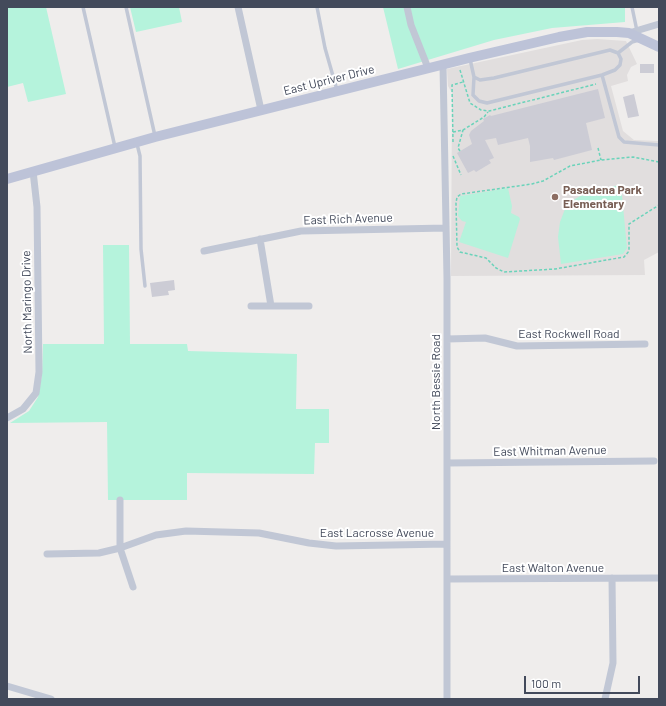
<!DOCTYPE html>
<style>
body{margin:0}
#map{position:relative;width:666px;height:706px;overflow:hidden;background:#efedec;font-family:Barlow,sans-serif}
canvas{display:block}
.frame{position:absolute;inset:0;border:8px solid #434a5b;pointer-events:none}
.scale{position:absolute;left:524px;top:676px;width:116px;height:18px;box-sizing:border-box;border:2px solid #434a5b;border-top:0;padding-left:5px;font-size:12px;line-height:14px;white-space:nowrap;color:#434a5b;-webkit-text-stroke:3px #fff;paint-order:stroke}
</style>
<div id="map">
<canvas width="666" height="706"></canvas>
<div class="frame"></div>
<div class="scale">100 m</div>
</div>
<script>
const ctx = document.querySelector('canvas').getContext('2d');
ctx.lineJoin = 'round';
function paint(path, color) {
  ctx.fillStyle = color;
  ctx.fill(path, 'evenodd');
}
function poly(rows) {
  const path = new Path2D();
  for (const r of rows) {
    path.moveTo(r[0], r[1]);
    for (let i = 2; i < r.length; i += 2) path.lineTo(r[i], r[i + 1]);
  }
  return path;
}
function trace(path, color, width, dash) {
  ctx.strokeStyle = color;
  ctx.lineWidth = width;
  ctx.lineCap = dash ? 'butt' : 'round';
  ctx.setLineDash(dash || []);
  ctx.stroke(path);
}
function drawText(font, color, halo, rows, align = 'center') {
  ctx.font = font + ' Barlow,sans-serif';
  ctx.lineWidth = 4;
  ctx.setLineDash([]);
  ctx.textBaseline = 'middle';
  ctx.strokeStyle = halo;
  ctx.fillStyle = color;
  for (const [text, x, y, turn = 0] of rows) {
    ctx.save();
    ctx.translate(x, y);
    ctx.rotate((+turn || 0) * Math.PI / 180);
    ctx.textAlign = isNaN(turn) ? turn : align;
    if (halo) ctx.strokeText(text, 0, 0);
    ctx.fillText(text, 0, 0);
    ctx.restore();
  }
}
const education = poly([
 [597,39,626,41,637,64,631,67,627,75,628,81,611,86,623,131,634,140,659,141,659,252,644,260,645,275,451,276,452,93,448,86,447,69,582,40]
]);
const green = poly([
 [7,7,46,7,66,94,28,102,23,83,7,87],
 [130,7,179,7,182,22,136,32],
 [383,7,625,7,625,22,552,28,494,40,398,69],
 [621,185,627,248,623,254,561,264,558,237,560,222,565,209,575,199,591,190],
 [508,188,512,206,511,213,519,217,520,219,508,258,459,242,466,222,462,221,458,216,460,196],
 [103,245,129,245,130,344,187,344,188,351,297,354,296,409,329,409,329,443,315,443,314,474,187,473,187,500,108,500,107,422,10,423,29,411,38,397,42,375,43,344,104,344]
]);
const building = poly([
 [640,64,654,64,654,73,640,73],
 [598,89,605,118,586,123,592,150,554,160,553,158,530,162,530,146,528,138,498,145,496,138,485,140,494,158,489,160,491,163,476,172,474,170,468,173,457,153,472,144,469,135,471,131,484,121,483,119,490,115,491,116],
 [634,94,639,116,628,118,623,97],
 [174,280,175,290,168,291,169,295,152,297,150,283]
]);
const path = poly([
 [460,70,470,103,481,110,489,111,596,84],
 [453,132,463,130,484,117,488,112],
 [453,142,452,85,463,82],
 [598,148,601,160],
 [460,151,458,148,463,130],
 [453,156,461,175],
 [659,162,633,157,601,160,570,166,543,181,532,184,461,194,457,197,456,203,457,247,460,252,486,258,496,268,504,272,555,269,624,257,629,251,629,224,659,205]
]);
const service = poly([
 [83,7,115,147],
 [126,7,155,136],
 [317,7,325,48,337,90],
 [632,7,637,31],
 [618,53,632,42,639,40],
 [470,59,474,77,473,95,479,101,487,103,602,75,615,70,620,65,621,59,618,53,610,50,494,78,480,80,474,77],
 [602,75,619,137,624,142,659,145],
 [137,144,140,156,141,249,145,286]
]);
const minor = poly([
 [238,7,261,110],
 [407,7,411,25,428,68],
 [629,33,659,24],
 [443,65,447,278,447,699],
 [260,239,271,306],
 [204,251,301,231,446,228],
 [251,306,309,306],
 [447,339,485,338,517,346,645,344],
 [7,418,23,409,36,393,39,372,37,207,33,171],
 [447,463,654,461],
 [120,500,120,548,133,587],
 [47,554,99,553,120,548,156,535,186,531,259,533,309,543,336,546,447,544],
 [448,579,659,578],
 [7,686,51,699],
 [605,699,613,663,612,578]
]);
const secondary = poly([
 [7,179,155,137,469,58,559,37,587,32,617,32,629,33,659,47]
]);
const markers = [
 [555,197,4,"#8d6e63"]
];
const streetNames = [
 ["East Upriver Drive",329,80,-14],
 ["East Rich Avenue",348,219,-2],
 ["North Maringo Drive",27,302,-91],
 ["East Rockwell Road",569,334],
 ["North Bessie Road",436,382,-90],
 ["East Whitman Avenue",550,451,-1],
 ["East Lacrosse Avenue",377,533],
 ["East Walton Avenue",553,568]
];
const educationNames = [
 ["Pasadena Park",563,190],
 ["Elementary",563,204]
];
paint(education, '#e1dede');
paint(green, '#b5f3dc');
paint(building, '#ccccd5');
trace(path, '#6ad3ba', 1.5, [3, 2]);
trace(service, '#c1c7d5', 3.5);
trace(minor, '#c1c7d5', 7);
trace(secondary, '#bdc3d8', 10);
for (const [x, y, r, color] of markers) {
  const dot = new Path2D();
  dot.arc(x, y, r, 0, 2 * Math.PI);
  ctx.fillStyle = color;
  ctx.fill(dot);
  trace(dot, '#fff', 1.5);
}
drawText('12px', '#434a5b', '#fff', streetNames);
drawText('bold 12px', '#785e54', '#fff', educationNames, 'left');
</script>
